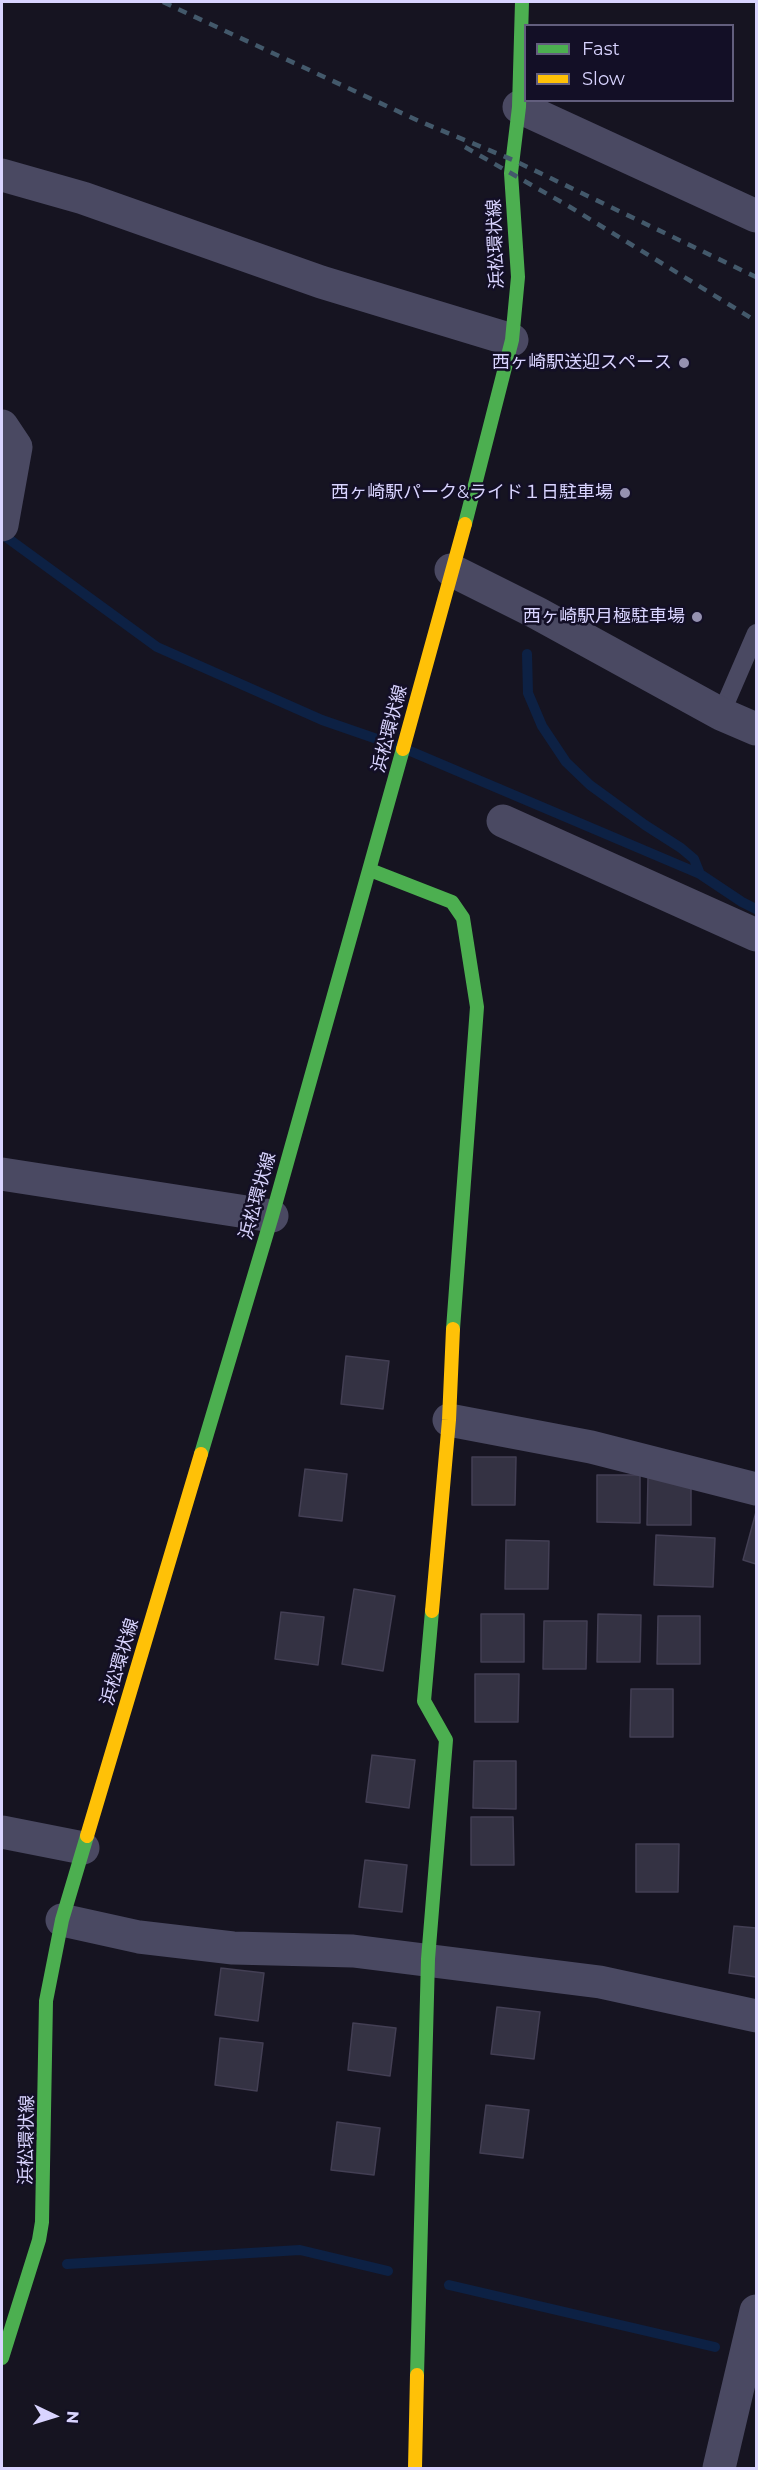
<!DOCTYPE html>
<meta charset="utf-8">
<style>
body{margin:0}
#map{position:relative;width:758px;height:2470px;overflow:hidden;background:#161421;font-family:Montserrat,sans-serif}
canvas{display:block}
.frame{position:absolute;inset:0;border:3px solid #d9d4ff;pointer-events:none}
.legend{position:absolute;left:524px;top:24px;width:210px;height:78px;box-sizing:border-box;background:#130f26;border:2px solid #625e7d;margin:0;padding:8px 10px;list-style:none;font-size:18px;color:#d9d4ff}
.legend li{display:flex;align-items:center;gap:12px;height:30px}
.legend b{width:30px;border:2px solid #625e7d}
.north{position:absolute;left:24px;top:2386px;width:60px;height:60px;-webkit-text-stroke:4px #130f26;paint-order:stroke;rotate:94deg;font-size:16px;font-weight:700;line-height:24px;text-align:center;color:#d9d4ff}
.north::after{content:'';display:block;margin:auto;width:21px;height:27px;background:#d9d4ff;clip-path:polygon(50% 0,100% 100%,50% 72%,0 100%)}
</style>
<div id="map">
<canvas width="758" height="2470"></canvas>
<div class="frame"></div>
<ul class="legend">
<li><b style="height:8px;background:#4caf50"></b>Fast</li>
<li><b style="height:8px;background:#ffc107"></b>Slow</li>
</ul>
<div class="north">N</div>
</div>
<script>
const ctx = document.querySelector('canvas').getContext('2d');
ctx.lineJoin = 'round';
function poly(rows) {
  const path = new Path2D();
  for (const r of rows) {
    path.moveTo(r[0], r[1]);
    for (let i = 2; i < r.length; i += 2) path.lineTo(r[i], r[i + 1]);
  }
  return path;
}
function trace(path, color, width, dash) {
  ctx.strokeStyle = color;
  ctx.lineWidth = width;
  ctx.lineCap = dash ? 'butt' : 'round';
  ctx.setLineDash(dash || []);
  ctx.stroke(path);
}
function paint(path, color) {
  ctx.fillStyle = color;
  ctx.fill(path, 'evenodd');
}
function drawText(font, color, halo, rows, align = 'center') {
  ctx.font = font + ' Montserrat,"Noto Sans JP",sans-serif';
  ctx.lineWidth = 5;
  ctx.setLineDash([]);
  ctx.textBaseline = 'middle';
  ctx.strokeStyle = halo;
  ctx.fillStyle = color;
  for (const [text, x, y, turn = 0] of rows) {
    ctx.save();
    ctx.translate(x, y);
    ctx.rotate((+turn || 0) * Math.PI / 180);
    ctx.textAlign = isNaN(turn) ? turn : align;
    if (halo) ctx.strokeText(text, 0, 0);
    ctx.fillText(text, 0, 0);
    ctx.restore();
  }
}
const stream = poly([
 [2,534,157,647,322,720,403,748,700,874],
 [527,654,528,693,542,726,566,762,590,785,645,825,681,848,694,859,700,874,742,902,756,909],
 [67,2264,300,2250,388,2271],
 [449,2285,715,2347]
]);
const building = poly([
 [346,1356,389,1361,383,1409,341,1404,346,1356],
 [472,1457,516,1457,515,1505,472,1505,472,1457],
 [305,1469,347,1474,342,1521,299,1516,305,1469],
 [597,1475,640,1475,640,1523,597,1522,597,1475],
 [648,1477,691,1477,691,1525,647,1525,648,1477],
 [756,1512,756,1564,743,1560,756,1512],
 [656,1535,715,1538,713,1587,654,1585,656,1535],
 [506,1540,549,1541,548,1589,505,1589,506,1540],
 [354,1589,395,1596,383,1671,342,1664,354,1589],
 [281,1612,324,1617,318,1665,275,1659,281,1612],
 [481,1614,524,1614,524,1662,481,1662,481,1614],
 [598,1614,641,1615,640,1662,597,1662,598,1614],
 [658,1616,700,1616,700,1664,657,1664,658,1616],
 [544,1621,587,1621,586,1669,543,1669,544,1621],
 [475,1674,519,1674,518,1722,475,1722,475,1674],
 [631,1689,673,1689,673,1737,630,1737,631,1689],
 [372,1755,415,1760,409,1808,366,1802,372,1755],
 [474,1761,516,1761,516,1809,473,1808,474,1761],
 [471,1817,513,1817,514,1865,471,1865,471,1817],
 [636,1844,679,1844,678,1892,636,1892,636,1844],
 [365,1860,407,1865,402,1912,359,1907,365,1860],
 [734,1926,756,1928,756,1977,729,1973,734,1926],
 [221,1968,264,1973,258,2021,215,2015,221,1968],
 [497,2007,540,2012,534,2059,491,2054,497,2007],
 [353,2023,396,2028,390,2076,348,2070,353,2023],
 [220,2038,263,2043,257,2091,215,2085,220,2038],
 [486,2105,529,2110,523,2158,480,2153,486,2105],
 [337,2122,380,2128,374,2175,331,2170,337,2122]
]);
const lane = poly([
 [721,714,756,633]
]);
const street = poly([
 [519,107,756,216],
 [2,175,83,198,321,282,512,340],
 [2,426,16,447,2,525],
 [451,570,537,613,721,714,756,729],
 [503,821,756,935],
 [2,1174,272,1216],
 [449,1420,591,1447,756,1489],
 [2,1832,83,1848],
 [62,1920,139,1937,233,1948,353,1951,600,1982,756,2016],
 [719,2468,756,2311]
]);
const fast = poly([
 [465,524,512,340,518,277,511,173,519,107,522,2],
 [370,870,452,902,463,918,477,1007,453,1329],
 [201,1454,272,1216,403,749],
 [2,2358,39,2240,42,2222,46,2001,62,1920,87,1836],
 [417,2375,428,1959,446,1740,424,1701,432,1611]
]);
const slow = poly([
 [403,749,465,524],
 [432,1611,449,1420,453,1329],
 [87,1836,201,1454],
 [415,2468,417,2375]
]);
const rail = poly([
 [163,2,421,122,513,160,756,277],
 [465,147,570,207,756,321]
]);
const markers = [
 [684,363,6,"#9591b1"],
 [625,493,6,"#9591b1"],
 [697,617,6,"#9591b1"]
];
const streetNames = [
 ["浜松環状線",496,244,-92],
 ["浜松環状線",390,729,-75],
 ["浜松環状線",258,1196,-74],
 ["浜松環状線",120,1662,-73],
 ["浜松環状線",27,2140,-89]
];
const poiNames = [
 ["西ヶ崎駅送迎スペース",672,363],
 ["西ヶ崎駅パーク&ライド１日駐車場",613,493],
 ["西ヶ崎駅月極駐車場",685,617]
];
trace(stream, '#0d2144', 10);
paint(building, '#343243');
trace(building, '#433f54', 1.5);
trace(lane, '#4a4962', 18);
trace(street, '#4a4962', 33);
trace(fast, '#4caf50', 14);
trace(slow, '#ffc107', 14);
trace(rail, '#43596b', 4.5, [9, 8]);
for (const [x, y, r, color] of markers) {
  const dot = new Path2D();
  dot.arc(x, y, r, 0, 2 * Math.PI);
  ctx.fillStyle = color;
  ctx.fill(dot);
  trace(dot, '#130f26', 2);
}
drawText('18px', '#d9d4ff', '#130f26', streetNames);
drawText('18px', '#d9d4ff', '#130f26', poiNames, 'right');
</script>
